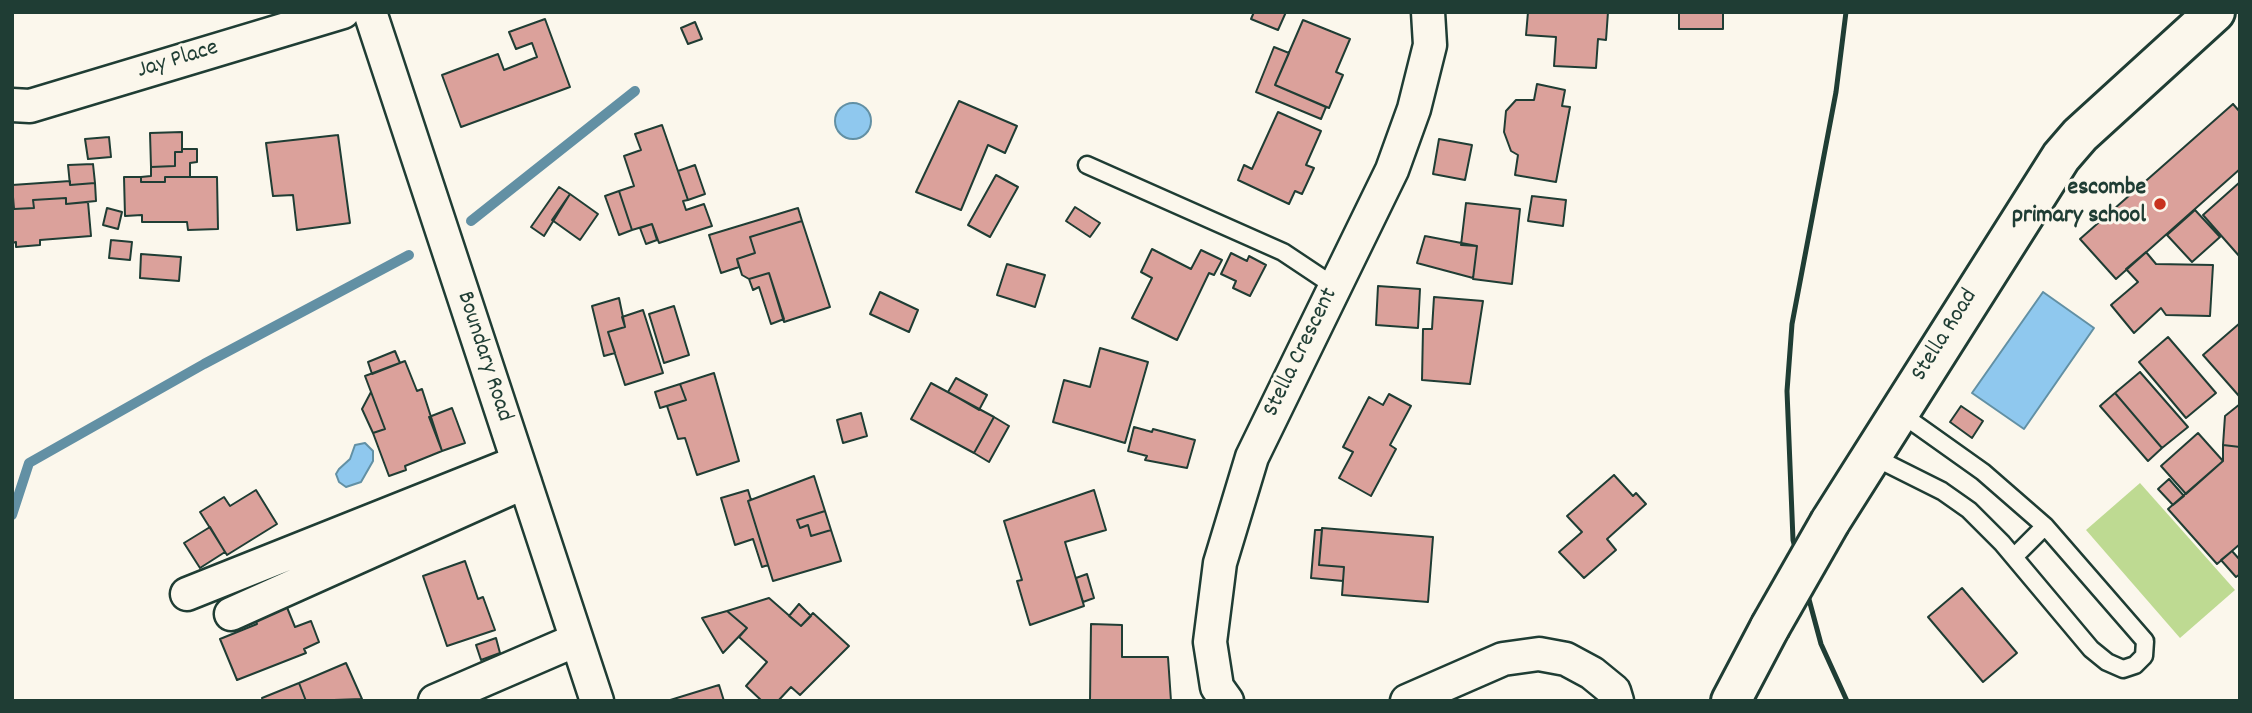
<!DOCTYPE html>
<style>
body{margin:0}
#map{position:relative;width:2252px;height:713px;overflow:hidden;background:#fbf7ec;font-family:Dekko,sans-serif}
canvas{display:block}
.frame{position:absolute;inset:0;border:14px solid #1f3d34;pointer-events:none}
</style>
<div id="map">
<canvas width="2252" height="713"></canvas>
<div class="frame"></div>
</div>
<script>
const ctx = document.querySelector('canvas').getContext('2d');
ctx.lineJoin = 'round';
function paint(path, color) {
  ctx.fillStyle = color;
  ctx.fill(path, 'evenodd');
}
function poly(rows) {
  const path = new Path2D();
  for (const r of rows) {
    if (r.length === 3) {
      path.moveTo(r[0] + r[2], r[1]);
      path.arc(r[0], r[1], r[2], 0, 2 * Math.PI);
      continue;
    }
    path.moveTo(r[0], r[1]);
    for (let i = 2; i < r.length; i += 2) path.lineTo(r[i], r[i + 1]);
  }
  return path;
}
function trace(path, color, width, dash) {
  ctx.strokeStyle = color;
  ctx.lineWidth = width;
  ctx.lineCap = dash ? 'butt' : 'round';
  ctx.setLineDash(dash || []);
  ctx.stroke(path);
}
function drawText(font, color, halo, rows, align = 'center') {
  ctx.font = font + ' Dekko,sans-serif';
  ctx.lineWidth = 6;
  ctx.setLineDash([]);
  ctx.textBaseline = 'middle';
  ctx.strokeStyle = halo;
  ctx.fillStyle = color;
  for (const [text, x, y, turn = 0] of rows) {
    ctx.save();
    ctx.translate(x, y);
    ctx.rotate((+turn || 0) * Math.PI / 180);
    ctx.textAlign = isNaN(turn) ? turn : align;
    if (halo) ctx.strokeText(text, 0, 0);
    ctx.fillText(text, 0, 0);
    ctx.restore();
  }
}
const green = poly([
 [2140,483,2235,590,2180,638,2086,530]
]);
const water = poly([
 [853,121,18],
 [2043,292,2094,328,2024,429,1972,393,2043,292],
 [365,443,373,451,373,461,361,482,346,487,339,482,336,474,339,469,350,459,355,445,365,443]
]);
const stream = poly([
 [471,221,635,91],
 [12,515,29,463,204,364,409,255]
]);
const building = poly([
 [1254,12,1286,12,1278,30,1251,19,1254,12],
 [1528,12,1608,12,1606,40,1598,39,1596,68,1554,66,1556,37,1526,35,1528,12],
 [1679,12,1723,12,1723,29,1679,29,1679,12],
 [545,19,570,87,461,127,442,75,498,54,504,70,537,57,532,43,516,49,509,32,545,19],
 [1303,20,1350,39,1336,72,1343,75,1329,108,1275,85,1303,20],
 [695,22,702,39,688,44,681,28,695,22],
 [1274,47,1289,53,1275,85,1326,107,1321,119,1256,92,1274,47],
 [1537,84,1565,90,1562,106,1570,107,1556,182,1515,175,1518,155,1511,151,1504,132,1506,111,1516,100,1534,100,1537,84],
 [959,101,1017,126,1005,153,988,145,961,210,916,192,959,101],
 [2233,104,2240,112,2240,169,2116,279,2080,239,2233,104],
 [1278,112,1321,131,1306,165,1314,168,1302,194,1295,191,1289,204,1238,180,1244,165,1252,169,1278,112],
 [662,125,688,200,683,201,686,210,704,204,712,226,659,243,652,224,632,230,619,191,634,186,624,156,641,150,635,134,662,125],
 [182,132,182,152,175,152,175,166,151,167,150,133,182,132],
 [338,135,350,223,297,230,293,195,273,196,266,143,338,135],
 [109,137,111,157,88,159,85,139,109,137],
 [1439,139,1472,145,1465,180,1433,174,1439,139],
 [182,149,197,149,197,162,190,163,190,177,165,177,165,182,141,182,141,177,151,176,151,167,175,166,175,152,182,152,182,149],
 [93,164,95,183,70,185,68,165,93,164],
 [695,165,705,194,688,200,678,171,695,165],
 [996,175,1018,187,990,237,968,225,996,175],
 [124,177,141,177,141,182,165,182,165,177,217,177,218,229,188,230,187,222,142,222,142,215,125,216,124,177],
 [70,181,70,185,95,183,96,201,66,204,66,198,33,200,34,208,14,209,12,185,70,181],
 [2240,182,2240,257,2203,215,2240,182],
 [559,187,570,194,544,236,531,227,559,187],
 [619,191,632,230,619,235,605,196,619,191],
 [570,194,598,214,580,240,552,220,570,194],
 [1532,196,1566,200,1563,226,1528,221,1532,196],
 [66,198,66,204,88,202,91,236,40,240,40,245,16,247,16,242,12,243,12,204,14,209,34,208,33,200,66,198],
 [1466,203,1520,209,1512,284,1473,279,1477,246,1461,245,1466,203],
 [1075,207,1100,223,1090,237,1066,221,1075,207],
 [107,208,122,212,118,229,103,225,107,208],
 [798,208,802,221,750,237,755,253,737,259,739,267,721,273,709,235,798,208],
 [2195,210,2220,237,2192,262,2167,235,2195,210],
 [802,221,830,307,784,322,769,273,749,279,742,275,737,259,755,253,750,237,802,221],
 [652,224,657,240,646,244,640,228,652,224],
 [1425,236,1477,246,1473,278,1417,263,1425,236],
 [111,240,132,242,130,260,109,258,111,240],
 [1152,249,1191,269,1201,250,1222,260,1214,275,1209,273,1177,340,1132,318,1152,278,1141,272,1152,249],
 [2146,252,2156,264,2213,265,2210,316,2166,315,2161,308,2134,333,2111,305,2138,282,2126,269,2146,252],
 [1231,253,1247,261,1249,256,1266,265,1250,296,1233,288,1236,281,1221,274,1231,253],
 [141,254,181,257,179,281,140,278,141,254],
 [1007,264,1045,275,1035,307,997,295,1007,264],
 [769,273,784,319,771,324,759,287,753,290,749,279,769,273],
 [1378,286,1420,289,1418,328,1376,325,1378,286],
 [880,292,918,310,909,332,870,314,880,292],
 [1434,297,1483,301,1470,384,1422,380,1423,329,1432,329,1434,297],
 [619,298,625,327,608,332,615,353,604,356,592,306,619,298],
 [674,306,689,355,664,363,649,314,674,306],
 [643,310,663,373,625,385,608,332,625,327,622,317,643,310],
 [2240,323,2240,395,2239,396,2203,355,2240,323],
 [2168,337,2216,393,2186,418,2139,362,2168,337],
 [1100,348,1148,362,1125,443,1053,422,1064,380,1090,387,1100,348],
 [395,351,400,363,372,374,368,362,395,351],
 [405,361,417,391,422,389,442,451,405,466,406,470,389,476,373,433,385,429,365,376,405,361],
 [2140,372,2188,427,2162,448,2115,393,2140,372],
 [714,373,739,461,697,475,685,438,678,439,667,406,686,400,680,384,714,373],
 [956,378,987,395,979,410,948,392,956,378],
 [931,383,994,417,974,453,911,419,931,383],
 [680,384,686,400,660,408,655,392,680,384],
 [371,392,385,429,373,433,362,409,371,392],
 [2115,393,2162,448,2148,461,2100,406,2115,393],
 [1389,394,1411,406,1390,445,1396,449,1371,496,1339,478,1353,452,1343,447,1369,397,1383,405,1389,394],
 [2240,404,2240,447,2223,445,2225,416,2240,404],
 [1961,406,1983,421,1972,438,1950,422,1961,406],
 [452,408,465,443,442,451,429,417,452,408],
 [861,413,867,436,843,443,837,420,861,413],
 [994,417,1009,426,989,462,974,453,994,417],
 [1134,427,1152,432,1153,429,1195,440,1187,468,1145,460,1147,456,1128,451,1134,427],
 [2198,433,2223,461,2186,494,2161,466,2198,433],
 [2223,445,2240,447,2240,544,2217,564,2168,509,2223,461,2223,445],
 [1614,475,1633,496,1636,493,1646,504,1607,539,1616,550,1584,578,1559,552,1582,532,1567,516,1614,475],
 [814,476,825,511,797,520,800,528,808,525,811,536,831,530,841,561,773,581,748,501,814,476],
 [2169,479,2184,496,2173,505,2158,489,2169,479],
 [256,490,277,524,227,555,200,512,224,497,230,506,256,490],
 [748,490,751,500,748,501,768,565,762,567,753,539,735,545,721,498,748,490],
 [1094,490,1106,530,1065,542,1084,606,1030,625,1017,581,1022,580,1004,521,1094,490],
 [825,511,831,530,811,536,808,525,800,528,797,520,825,511],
 [210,527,225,552,200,568,184,543,210,527],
 [1322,528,1433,537,1428,602,1342,595,1344,567,1319,565,1322,528],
 [1315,530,1322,530,1319,565,1344,567,1343,581,1311,578,1315,530],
 [2232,551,2240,560,2240,574,2236,577,2221,560,2232,551],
 [465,561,478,599,483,597,495,630,447,646,423,576,465,561],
 [1087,574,1094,598,1083,602,1076,578,1087,574],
 [1962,588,2017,653,1983,682,1928,617,1962,588],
 [769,598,801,626,813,613,849,646,800,695,791,687,778,701,762,701,746,686,767,662,739,637,747,628,727,611,769,598],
 [799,604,811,616,801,626,789,616,799,604],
 [286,605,295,627,311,621,319,642,304,649,306,653,237,680,220,639,257,624,254,617,286,605],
 [727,611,747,628,723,653,702,618,727,611],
 [1091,624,1122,625,1122,657,1168,657,1171,701,1090,701,1091,624],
 [496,638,500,653,481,660,476,645,496,638],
 [346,663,362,699,306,701,299,683,346,663],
 [299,683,306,701,263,701,262,698,299,683],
 [719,685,724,701,667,701,719,685]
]);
const lane = poly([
 [1087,165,1283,252,1334,286],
 [1872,456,1942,491,1969,510,2002,543,2091,649,2107,662,2123,669,2135,665,2144,656,2145,641,2045,526,1983,472,1900,413],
 [2014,557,2045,526]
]);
const street = poly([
 [370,12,597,701],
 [12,105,30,106,343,12],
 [187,594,518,462],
 [231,614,525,482],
 [435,701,576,640],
 [1227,701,1217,687,1210,642,1220,563,1252,457,1392,170,1414,109,1430,45,1428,12],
 [1407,701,1503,659,1539,654,1566,659,1592,673,1614,691,1617,701]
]);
const secondary = poly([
 [1830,522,2061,157,2080,135,2215,12],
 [1731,701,1770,627]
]);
const rail = poly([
 [1846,12,1836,92,1792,324,1787,391,1793,540,1821,644,1847,701]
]);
const secondaryBridge = poly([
 [1770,627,1830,522]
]);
const markers = [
 [2160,204,7,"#c8321e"]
];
const streetNames = [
 ["Jay Place",178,61,-17],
 ["Stella Road",1946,336,-58],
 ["Stella Crescent",1302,353,-64],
 ["Boundary Road",483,357,72]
];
const poiNames = [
 ["escombe",2146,190],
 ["primary school",2146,218]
];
paint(green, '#beda92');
paint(water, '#8fc8ee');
trace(water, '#6290a4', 2);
trace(stream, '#6290a4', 10);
paint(building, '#dba19b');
trace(building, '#1f3d34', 2);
trace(lane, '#1f3d34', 21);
trace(street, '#1f3d34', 37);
trace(secondary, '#1f3d34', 44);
trace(lane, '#fbf7ec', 16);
trace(street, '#fbf7ec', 32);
trace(secondary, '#fbf7ec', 38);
trace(rail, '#1f3d34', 5);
trace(secondaryBridge, '#1f3d34', 44, []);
trace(secondaryBridge, '#fbf7ec', 38);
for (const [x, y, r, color] of markers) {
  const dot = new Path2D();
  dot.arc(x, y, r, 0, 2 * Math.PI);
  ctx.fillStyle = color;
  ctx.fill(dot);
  trace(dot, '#fbf7ec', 2.5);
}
drawText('24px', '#1f3d34', '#fbf7ec', streetNames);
drawText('bold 24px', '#1f3d34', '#fbf7ec', poiNames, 'right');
</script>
